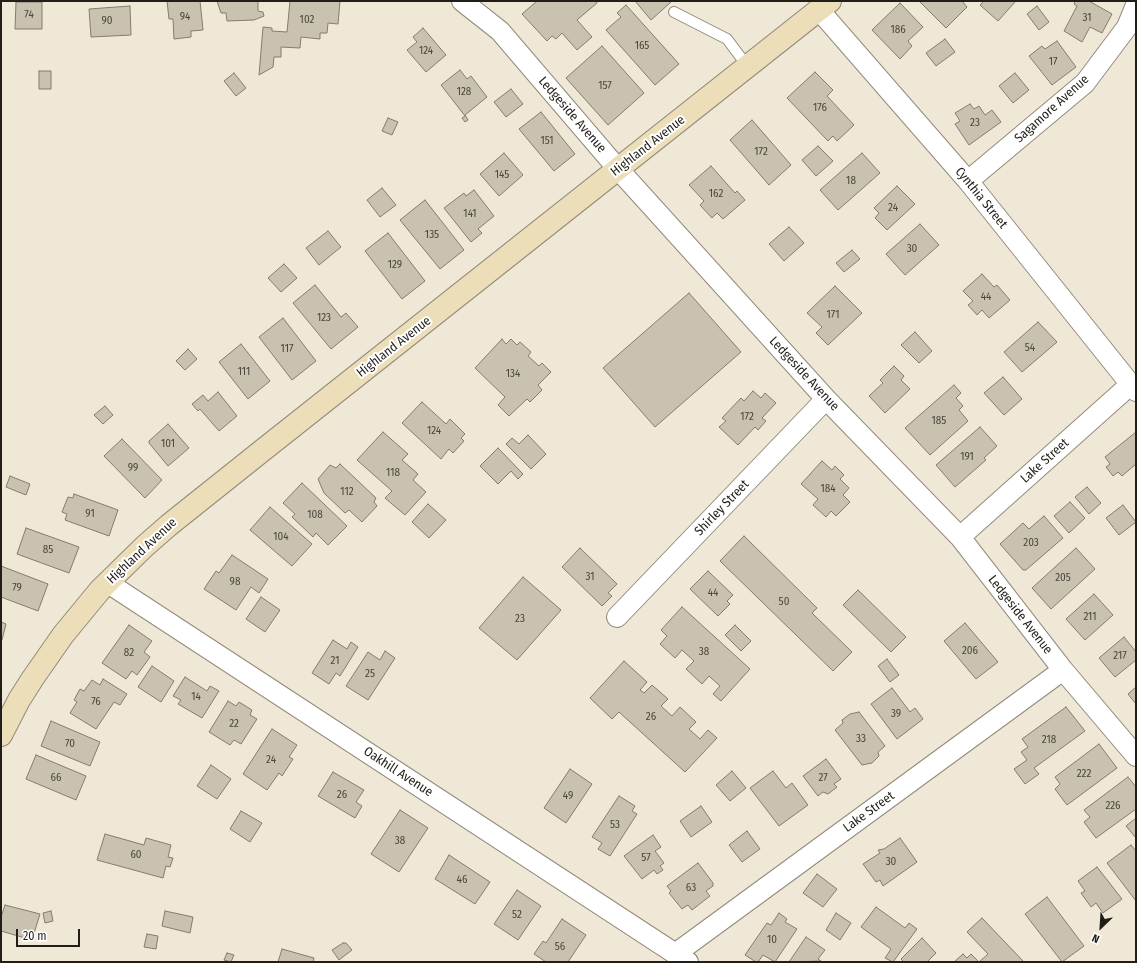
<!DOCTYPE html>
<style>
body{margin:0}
#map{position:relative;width:1137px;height:963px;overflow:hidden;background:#f0e8d7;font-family:"Fira Sans Condensed",sans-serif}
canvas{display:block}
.frame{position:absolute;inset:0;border:2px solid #211e18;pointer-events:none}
.north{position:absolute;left:1081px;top:907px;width:40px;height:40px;-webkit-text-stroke:3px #fff;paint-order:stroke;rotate:205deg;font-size:11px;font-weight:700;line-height:16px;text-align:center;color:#211e18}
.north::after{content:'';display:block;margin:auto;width:14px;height:18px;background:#211e18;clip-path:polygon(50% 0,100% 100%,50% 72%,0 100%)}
.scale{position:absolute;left:16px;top:929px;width:64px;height:18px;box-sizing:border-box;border:2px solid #211e18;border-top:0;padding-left:5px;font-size:12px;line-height:14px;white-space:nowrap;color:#211e18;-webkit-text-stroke:3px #fff;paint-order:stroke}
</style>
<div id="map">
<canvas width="1137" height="963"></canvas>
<div class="frame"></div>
<div class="north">N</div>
<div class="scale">20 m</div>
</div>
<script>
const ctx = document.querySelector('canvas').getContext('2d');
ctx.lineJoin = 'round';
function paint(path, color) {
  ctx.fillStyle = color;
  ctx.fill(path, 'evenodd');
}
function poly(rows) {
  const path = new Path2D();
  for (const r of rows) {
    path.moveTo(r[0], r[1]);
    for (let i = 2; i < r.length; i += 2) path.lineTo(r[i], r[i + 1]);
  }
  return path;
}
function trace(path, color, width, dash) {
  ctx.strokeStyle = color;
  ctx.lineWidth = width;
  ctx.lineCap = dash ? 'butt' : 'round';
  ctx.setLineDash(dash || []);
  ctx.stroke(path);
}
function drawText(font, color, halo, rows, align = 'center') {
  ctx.font = font + ' "Fira Sans Condensed",sans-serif';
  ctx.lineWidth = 4;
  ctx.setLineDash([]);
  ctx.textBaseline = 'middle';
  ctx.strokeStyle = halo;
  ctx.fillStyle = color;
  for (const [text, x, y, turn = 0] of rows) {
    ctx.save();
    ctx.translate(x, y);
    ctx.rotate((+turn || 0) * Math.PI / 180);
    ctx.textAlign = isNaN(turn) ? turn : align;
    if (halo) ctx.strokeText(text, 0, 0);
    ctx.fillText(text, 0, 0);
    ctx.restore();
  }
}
const building = poly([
 [167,1,200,1,203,30,191,31,191,37,174,39,173,19,169,19,167,1],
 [217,1,258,1,258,11,263,12,264,16,254,20,227,21,226,13,221,13,217,1],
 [290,1,340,1,338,24,328,23,327,33,320,33,320,39,301,37,300,48,281,47,281,57,274,57,273,67,259,75,263,27,272,28,272,31,287,32,290,1],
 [537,1,596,1,597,3,577,20,592,37,577,50,562,33,556,39,552,36,547,41,522,14,537,1],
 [635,1,671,1,671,2,651,20,635,1],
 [919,1,962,1,967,7,946,28,919,1],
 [984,1,1016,1,998,21,980,5,984,1],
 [1075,1,1089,1,1112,14,1102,33,1090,27,1082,42,1064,31,1077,6,1074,4,1075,1],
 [16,2,42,2,42,29,15,29,16,2],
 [900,3,923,27,908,41,912,46,900,59,872,30,900,3],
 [626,5,679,64,655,85,606,30,621,17,617,13,626,5],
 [130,6,131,35,91,37,89,9,130,6],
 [1037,6,1049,22,1039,30,1027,14,1037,6],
 [423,28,446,55,426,72,407,50,417,42,413,37,423,28],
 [945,39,955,52,936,66,926,53,945,39],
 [1057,41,1076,67,1052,85,1029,56,1042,46,1045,49,1057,41],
 [602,46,644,93,608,125,566,78,602,46],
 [460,70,467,79,471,76,487,97,465,115,468,120,465,122,462,118,465,116,441,85,460,70],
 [39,71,51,71,51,89,39,89,39,71],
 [815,72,833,90,827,96,854,125,837,141,833,136,828,141,787,98,815,72],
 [234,73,246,88,236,96,224,81,234,73],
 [1015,73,1029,90,1013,103,999,86,1015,73],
 [511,89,523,104,506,117,494,102,511,89],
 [970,104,974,109,979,106,985,115,992,110,1001,122,969,145,955,124,960,121,955,113,970,104],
 [541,112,575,154,554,171,519,129,541,112],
 [388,118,398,122,392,135,382,131,388,118],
 [752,120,791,165,769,185,730,140,752,120],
 [818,146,833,161,816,176,802,160,818,146],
 [504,153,523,175,499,196,480,174,504,153],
 [862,153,880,173,838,210,820,190,862,153],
 [711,166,735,193,737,191,745,200,723,219,717,213,712,218,700,205,704,201,689,185,711,166],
 [897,186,915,204,887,230,875,218,879,213,874,208,897,186],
 [382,188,396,205,380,217,367,200,382,188],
 [474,190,494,216,478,229,482,233,471,242,444,208,464,193,466,196,474,190],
 [425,200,464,250,440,269,400,220,425,200],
 [920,224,939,245,905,275,886,254,920,224],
 [789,227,804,243,784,261,769,244,789,227],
 [328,231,341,247,319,265,306,248,328,231],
 [388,233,425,281,402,299,365,251,388,233],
 [852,250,860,259,844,272,836,263,852,250],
 [284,264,297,278,281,292,268,278,284,264],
 [982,274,994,287,997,285,1010,300,989,318,982,310,977,315,968,305,973,301,963,291,982,274],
 [315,285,341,317,346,313,358,327,331,349,293,303,315,285],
 [835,286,862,313,828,345,816,333,822,327,807,313,835,286],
 [689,293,741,352,655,427,603,368,689,293],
 [283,318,316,361,292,380,259,337,283,318],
 [1038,322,1057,342,1022,372,1004,352,1038,322],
 [915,332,932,351,919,363,901,345,915,332],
 [502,339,506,344,511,339,517,345,520,342,531,352,528,356,539,366,542,363,551,372,538,385,542,390,530,402,527,399,509,416,498,405,505,397,475,368,502,339],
 [241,344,270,381,248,399,219,362,241,344],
 [188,349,197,359,185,370,176,361,188,349],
 [894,366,904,376,901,380,910,389,885,413,869,396,883,383,880,380,894,366],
 [1003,377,1022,399,1004,415,984,393,1003,377],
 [954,385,961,393,956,398,963,406,959,410,968,421,930,455,905,428,954,385],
 [753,391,761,398,765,393,776,403,762,418,766,421,758,430,755,427,738,445,719,427,726,421,722,418,741,398,744,401,753,391],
 [218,392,237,416,219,431,200,409,198,411,192,404,203,395,208,401,218,392],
 [422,402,446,424,450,419,465,434,461,438,464,441,453,453,449,449,441,459,402,423,422,402],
 [105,406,113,415,103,424,94,415,105,406],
 [168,424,189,448,168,466,149,443,149,441,168,424],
 [980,427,997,446,984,458,986,460,955,487,936,465,980,427],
 [383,432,408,454,402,460,418,474,413,480,426,492,405,515,385,498,392,491,357,460,383,432],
 [1136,432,1136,464,1122,476,1118,472,1113,476,1106,467,1110,464,1105,457,1136,432],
 [528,435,546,454,531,469,506,444,512,438,519,444,528,435],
 [122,439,162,480,145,498,104,456,122,439],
 [498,448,523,474,518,479,511,471,498,484,480,466,498,448],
 [822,461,832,470,835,466,844,475,840,479,849,488,843,495,850,502,836,516,831,511,826,517,813,505,818,499,801,484,822,461],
 [340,464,376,498,374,502,377,506,362,522,349,510,345,513,324,493,318,479,330,465,336,468,340,464],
 [10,476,30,484,26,495,6,487,10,476],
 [302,483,347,526,328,545,316,533,313,537,292,517,295,514,283,503,302,483],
 [1087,487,1101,503,1089,514,1075,497,1087,487],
 [74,494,118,510,109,536,65,520,67,514,62,512,68,497,73,498,74,494],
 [1070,502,1085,518,1069,533,1054,516,1070,502],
 [428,504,446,520,429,538,412,522,428,504],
 [1123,505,1136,522,1119,535,1106,518,1123,505],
 [270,507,312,544,292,566,250,530,270,507],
 [1044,516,1063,538,1026,570,1023,570,1000,544,1023,523,1029,529,1044,516],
 [26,528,79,547,69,573,17,554,26,528],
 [744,536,817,608,812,613,852,652,833,671,720,561,744,536],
 [580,548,617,584,608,593,612,596,602,606,562,567,580,548],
 [1076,548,1095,569,1051,609,1032,588,1076,548],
 [232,555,268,579,259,593,251,587,236,610,204,589,216,571,219,573,232,555],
 [1,566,48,584,38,611,1,597,1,566],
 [708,571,733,595,727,601,730,604,718,616,690,589,708,571],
 [523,577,561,610,517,660,479,628,523,577],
 [858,590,906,637,891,652,843,605,858,590],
 [1094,594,1113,615,1085,640,1066,619,1094,594],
 [261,597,280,610,265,632,246,619,261,597],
 [682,607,750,669,721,701,713,694,720,686,709,676,702,684,686,669,694,661,682,650,675,658,660,644,667,636,661,630,682,607],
 [1,622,6,624,2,640,1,639,1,622],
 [965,623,998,662,976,679,944,641,965,623],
 [129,625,152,641,144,652,150,657,137,675,132,671,126,679,102,663,129,625],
 [735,625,751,641,741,651,725,635,735,625],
 [1124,637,1136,652,1136,660,1115,677,1099,658,1124,637],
 [333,640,347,649,351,642,358,647,340,676,336,673,329,684,312,673,333,640],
 [385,651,395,658,368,700,346,686,368,652,380,660,385,651],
 [887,659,899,675,890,682,878,666,887,659],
 [624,661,647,682,640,690,644,693,652,685,668,699,661,706,672,716,680,707,696,722,689,729,700,739,708,730,717,738,685,772,619,712,612,719,590,698,624,661],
 [152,666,174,681,161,702,138,687,152,666],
 [185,677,207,691,210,686,219,691,202,718,178,704,181,700,173,696,185,677],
 [103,679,127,694,120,705,114,702,96,729,70,713,77,702,74,700,80,689,84,691,92,680,100,685,103,679],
 [1136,687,1136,704,1128,694,1136,687],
 [892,688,910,712,915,708,923,719,897,739,871,704,892,688],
 [228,701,236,706,239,702,252,710,250,715,257,719,241,744,234,740,230,745,209,732,228,701],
 [1066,707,1085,731,1034,768,1039,774,1025,784,1014,769,1027,760,1021,752,1028,747,1022,739,1066,707],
 [859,712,885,746,878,752,879,756,872,763,862,765,835,730,843,723,842,720,850,714,859,712],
 [51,721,100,742,90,766,41,746,51,721],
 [272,729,297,745,289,757,293,759,282,776,279,773,267,790,243,774,272,729],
 [1099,744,1117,768,1067,805,1055,789,1060,784,1055,777,1099,744],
 [36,755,86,776,76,800,26,779,36,755],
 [826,759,841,779,834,784,837,787,828,794,823,792,818,796,803,776,826,759],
 [211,765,231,779,217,799,197,786,211,765],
 [570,769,592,784,566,823,544,808,570,769],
 [732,771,746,788,730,801,716,785,732,771],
 [773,771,786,788,792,783,808,805,779,826,750,788,773,771],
 [333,772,364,790,356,802,362,806,355,818,318,796,333,772],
 [1128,777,1136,787,1136,809,1096,838,1084,822,1090,817,1084,810,1128,777],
 [619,796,635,806,632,811,637,814,610,856,598,849,602,843,592,837,619,796],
 [701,806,712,822,691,837,680,821,701,806],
 [400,810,428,828,399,872,371,854,400,810],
 [241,811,262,823,250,842,230,829,241,811],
 [1136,818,1136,838,1126,826,1136,818],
 [747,831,760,849,742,862,729,845,747,831],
 [105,834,144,845,146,838,171,845,168,857,173,858,170,867,166,866,163,878,97,860,105,834],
 [653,835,661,847,655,851,664,863,660,866,663,870,657,874,654,870,642,879,624,856,653,835],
 [900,838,917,862,883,886,880,880,876,882,863,864,880,853,878,850,884,849,900,838],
 [1131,845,1136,851,1136,901,1107,863,1131,845],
 [449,855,490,882,475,904,435,879,449,855],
 [698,863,713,883,713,886,706,891,710,896,692,910,688,905,682,909,669,893,671,891,667,886,698,863],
 [1097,867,1122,899,1103,913,1096,903,1091,907,1081,893,1085,891,1078,881,1097,867],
 [817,874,837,889,823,907,803,893,817,874],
 [517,890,541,906,518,940,494,924,517,890],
 [1047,897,1084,946,1062,962,1025,914,1047,897],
 [5,905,40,914,32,940,1,931,1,917,5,905],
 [876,907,905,928,909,923,917,929,893,962,885,958,891,949,861,927,876,907],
 [51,911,53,921,45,923,43,913,51,911],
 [165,911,193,917,190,933,162,926,165,911],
 [779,913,787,919,785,922,797,929,775,962,763,955,758,962,756,962,745,955,767,923,771,925,779,913],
 [836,913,851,923,840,940,826,930,836,913],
 [982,918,1024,962,979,962,988,954,967,932,982,918],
 [562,919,586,935,568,962,546,962,534,954,543,941,546,943,562,919],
 [147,934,158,936,156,949,144,947,147,934],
 [806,937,825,950,818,959,821,961,789,962,806,937],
 [922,938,936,953,927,962,904,962,901,959,922,938],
 [343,943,346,943,352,950,339,960,332,950,343,943],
 [282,949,314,958,313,962,278,962,282,949],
 [227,953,234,955,231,962,224,960,227,953],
 [963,954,967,958,971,954,979,962,954,962,963,954]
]);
const lane = poly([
 [674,12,727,39,748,67]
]);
const street = poly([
 [462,1,500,31,618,169,826,399,960,537,1063,670,1136,756],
 [819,10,968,181,1136,391],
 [968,181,1085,83,1127,27,1136,5],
 [960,537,1130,385],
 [108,583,688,962],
 [617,617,826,399],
 [675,954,1063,670]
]);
const secondary = poly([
 [1,735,19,700,33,678,63,635,100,590,145,546,169,525,263,450,830,1]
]);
const numberNames = [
 ["74",29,15],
 ["94",185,17],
 ["31",1087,18],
 ["102",307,20],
 ["90",107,21],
 ["186",898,30],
 ["165",642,46],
 ["124",426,51],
 ["17",1053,62],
 ["157",605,86],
 ["128",464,92],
 ["176",820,108],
 ["23",975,123],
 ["151",547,141],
 ["172",761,152],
 ["145",502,175],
 ["18",851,181],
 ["162",716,194],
 ["24",893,208],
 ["141",470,214],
 ["135",432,235],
 ["30",912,249],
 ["129",395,265],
 ["44",986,297],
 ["171",833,315],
 ["123",324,318],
 ["54",1030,348],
 ["117",287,349],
 ["111",244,372],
 ["134",513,374],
 ["172",747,417],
 ["185",939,421],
 ["124",434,431],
 ["101",168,444],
 ["191",967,457],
 ["99",133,468],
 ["118",393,473],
 ["184",828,489],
 ["112",347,492],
 ["91",90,514],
 ["108",315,515],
 ["104",281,537],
 ["203",1031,543],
 ["85",48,550],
 ["31",590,577],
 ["205",1063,578],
 ["98",235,582],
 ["79",17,588],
 ["44",713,593],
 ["50",784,602],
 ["211",1090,617],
 ["23",520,619],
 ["206",970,651],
 ["38",704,652],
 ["82",129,653],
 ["217",1120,656],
 ["21",335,661],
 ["25",370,674],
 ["14",196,697],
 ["76",96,702],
 ["39",896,714],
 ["26",651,717],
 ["22",234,724],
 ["33",861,739],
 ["218",1049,740],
 ["70",70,744],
 ["24",271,760],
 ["222",1084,774],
 ["66",56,778],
 ["27",823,778],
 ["26",342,795],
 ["49",568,796],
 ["226",1113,806],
 ["53",615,825],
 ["38",400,841],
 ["60",136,855],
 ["57",646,858],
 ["30",891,862],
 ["46",462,880],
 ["63",691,888],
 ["52",517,915],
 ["10",772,940],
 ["56",560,947]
];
const streetNames = [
 ["Sagamore Avenue",1052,109,-42],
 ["Ledgeside Avenue",572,115,49],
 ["Highland Avenue",648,146,-38],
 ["Cynthia Street",981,198,51],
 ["Highland Avenue",394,347,-38],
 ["Ledgeside Avenue",804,374,47],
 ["Lake Street",1045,461,-42],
 ["Shirley Street",722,508,-46],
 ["Highland Avenue",142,551,-43],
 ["Ledgeside Avenue",1020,615,52],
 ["Oakhill Avenue",398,772,33],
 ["Lake Street",869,812,-36]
];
paint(building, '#cac2b1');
trace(building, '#837b6c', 1);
trace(lane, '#938a7b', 12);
trace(street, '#938a7b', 22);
trace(secondary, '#938a7b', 24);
trace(lane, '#fff', 10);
trace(street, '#fff', 20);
trace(secondary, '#ecdeb9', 22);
drawText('11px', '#4b473e', null, numberNames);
drawText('13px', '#211e18', '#fff', streetNames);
</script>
